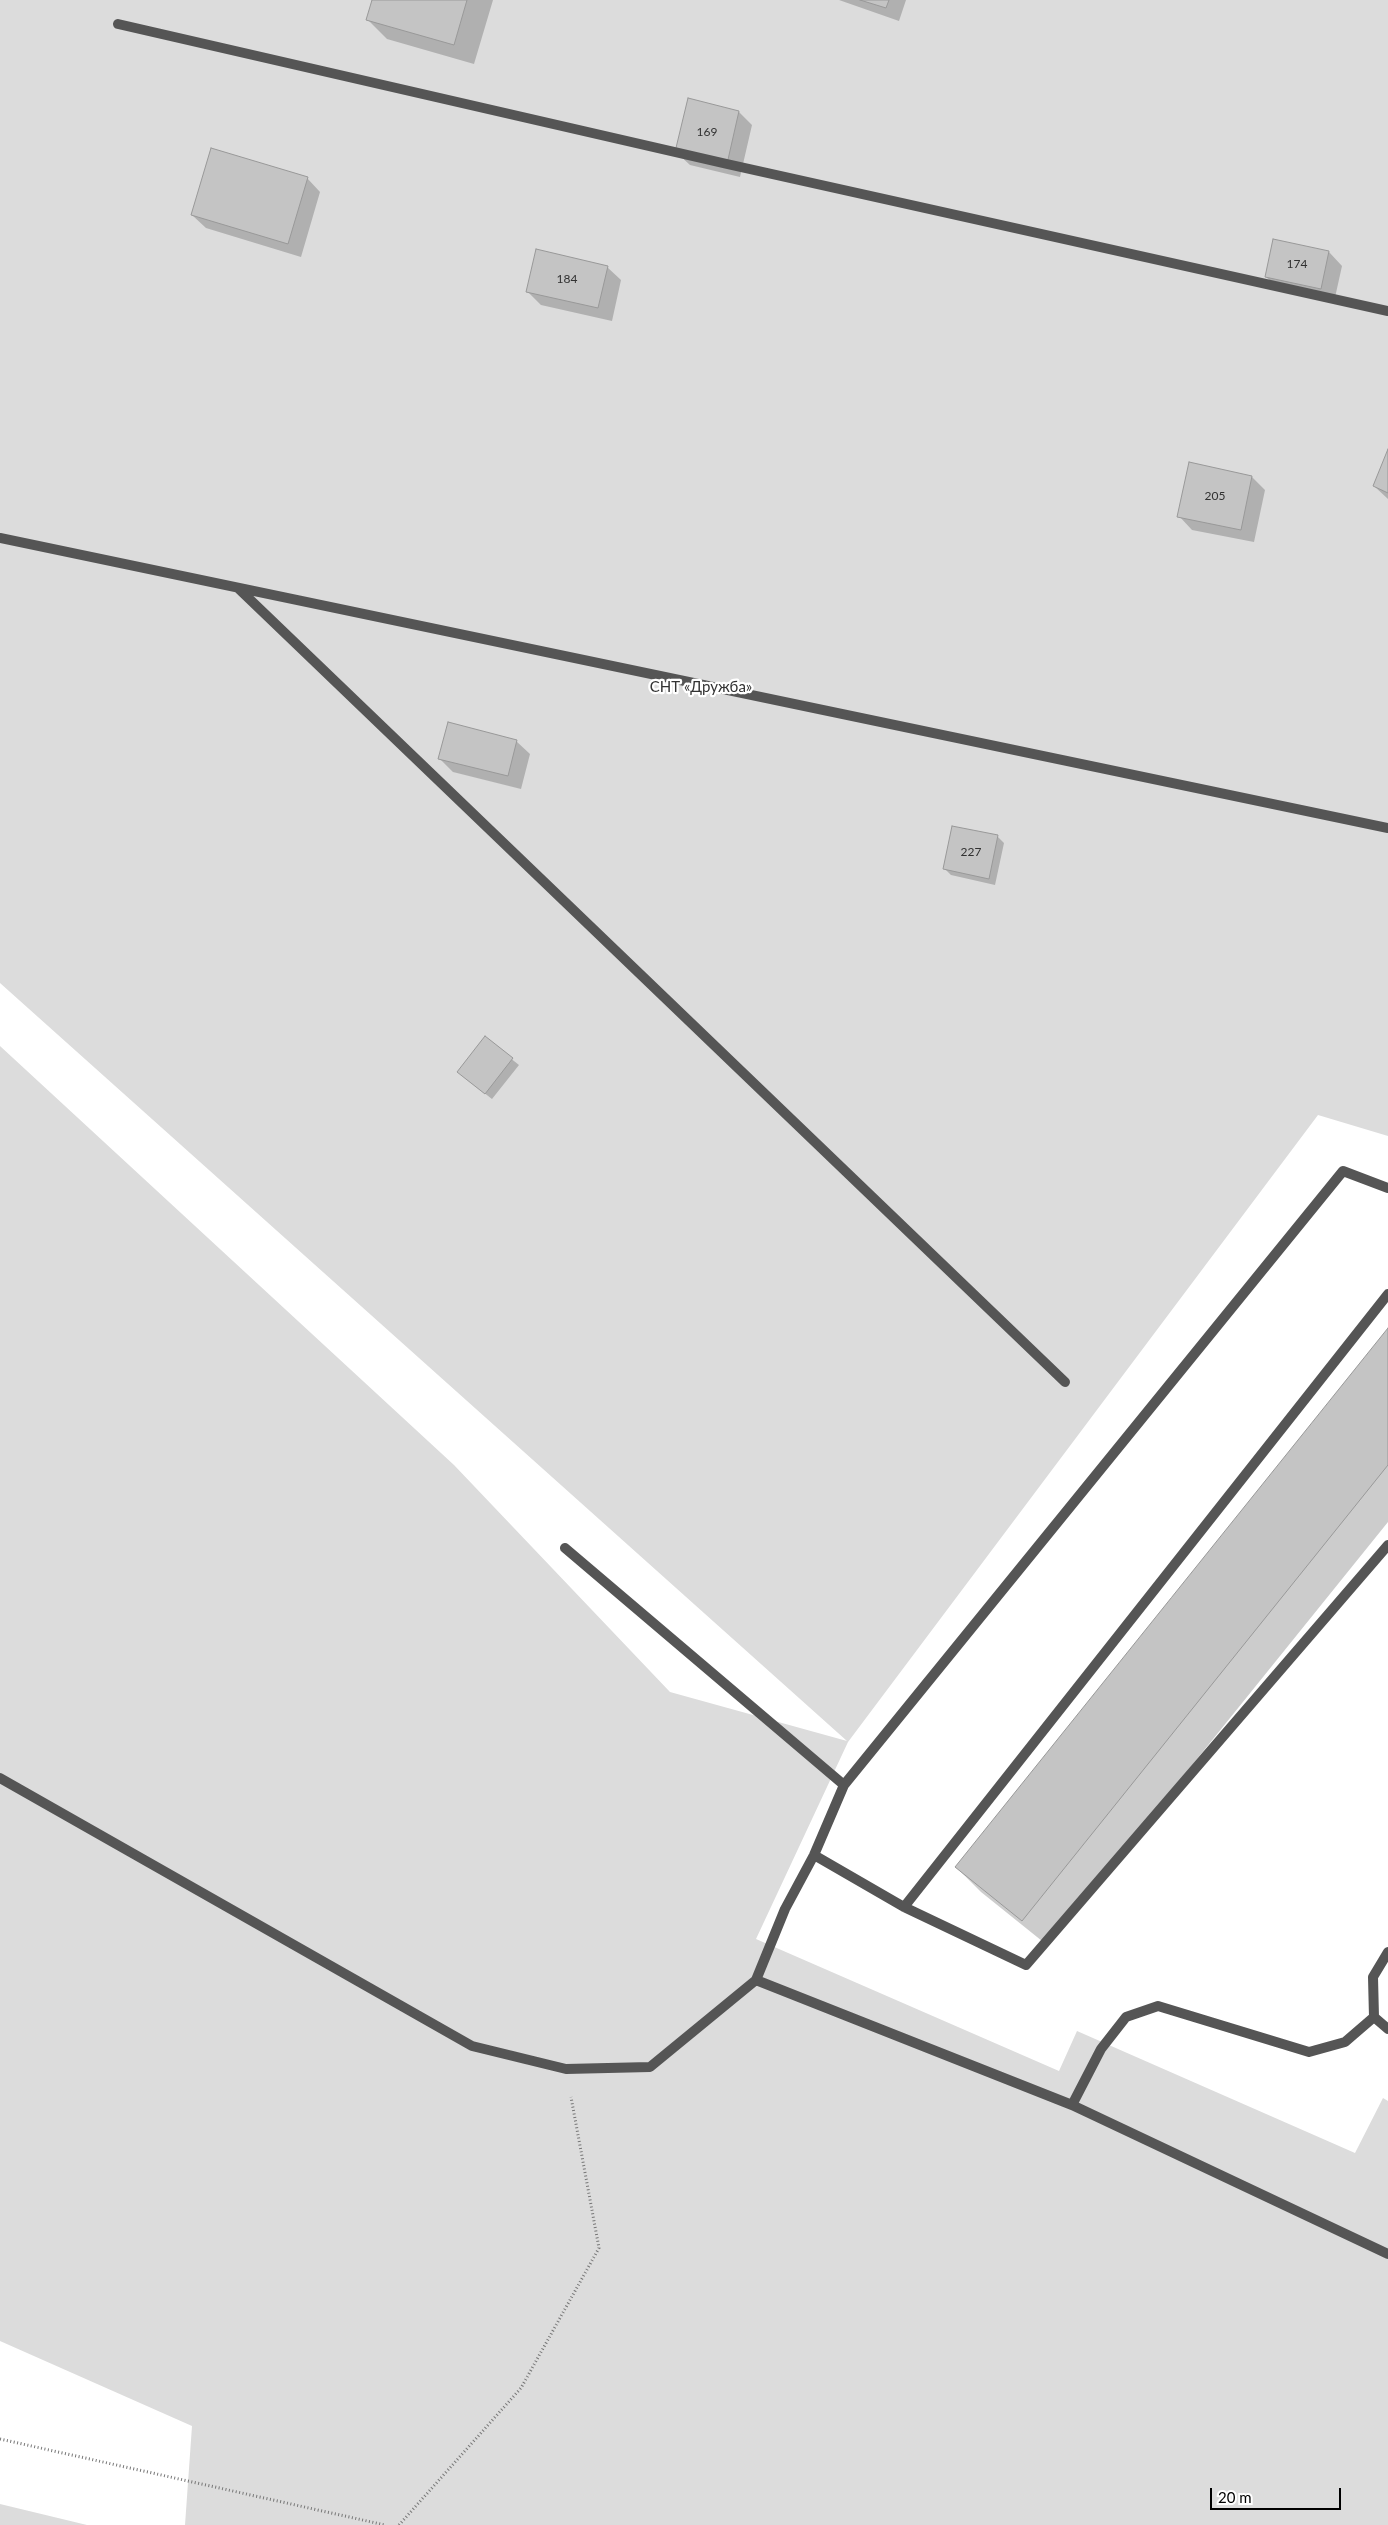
<!DOCTYPE html>
<meta charset="utf-8">
<style>
body{margin:0}
#map{position:relative;width:1388px;height:2525px;overflow:hidden;background:#fff;font-family:Lato,sans-serif}
canvas{display:block}
.scale{position:absolute;left:1210px;top:2488px;width:131px;height:22px;box-sizing:border-box;border:2px solid #000;border-top:0;padding-left:6px;font-size:15px;line-height:18px;white-space:nowrap;color:#000;-webkit-text-stroke:4px #fff;paint-order:stroke}
</style>
<div id="map">
<canvas width="1388" height="2525"></canvas>
<div class="scale">20 m</div>
</div>
<script>
const ctx = document.querySelector('canvas').getContext('2d');
ctx.lineJoin = 'round';
function paint(path, color) {
  ctx.fillStyle = color;
  ctx.fill(path, 'evenodd');
}
function poly(rows) {
  const path = new Path2D();
  for (const r of rows) {
    path.moveTo(r[0], r[1]);
    for (let i = 2; i < r.length; i += 2) path.lineTo(r[i], r[i + 1]);
  }
  return path;
}
function trace(path, color, width, dash) {
  ctx.strokeStyle = color;
  ctx.lineWidth = width;
  ctx.lineCap = dash ? 'butt' : 'round';
  ctx.setLineDash(dash || []);
  ctx.stroke(path);
}
function drawText(font, color, halo, rows, align = 'center') {
  ctx.font = font + ' Lato,sans-serif';
  ctx.lineWidth = 4.5;
  ctx.setLineDash([]);
  ctx.textBaseline = 'middle';
  ctx.strokeStyle = halo;
  ctx.fillStyle = color;
  for (const [text, x, y, turn = 0] of rows) {
    ctx.save();
    ctx.translate(x, y);
    ctx.rotate((+turn || 0) * Math.PI / 180);
    ctx.textAlign = isNaN(turn) ? turn : align;
    if (halo) ctx.strokeText(text, 0, 0);
    ctx.fillText(text, 0, 0);
    ctx.restore();
  }
}
const green = poly([
 [0,0,1388,0,1388,1136,1318,1115,848,1742,756,1939,1059,2071,1077,2031,1355,2153,1383,2098,1388,2101,1388,2525,185,2525,192,2426,0,2341,0,1046,454,1465,670,1692,847,1741,0,983],
 [0,2504,87,2525,0,2525]
]);
const shadow = poly([
 [373,0,493,0,474,64,387,39,367,19],
 [839,0,906,0,899,21],
 [739,112,752,125,740,177,690,165,676,152],
 [307,178,320,192,301,257,206,228,192,215],
 [1329,252,1342,266,1334,302,1280,290,1266,277],
 [607,267,621,280,612,321,541,305,528,292],
 [1388,452,1388,499,1374,486],
 [1252,477,1265,490,1254,542,1192,530,1179,516],
 [516,741,530,754,521,789,453,772,439,758],
 [997,836,1004,843,995,885,951,875,945,869],
 [485,1038,519,1065,492,1099,465,1078],
 [1388,1330,1388,1522,1047,1945,981,1892,956,1867]
]);
const building = poly([
 [372,0,467,0,454,45,366,20,372,0],
 [860,0,889,0,886,8,860,0],
 [688,98,739,111,727,164,675,152,688,98],
 [211,148,308,177,288,244,191,215,211,148],
 [1273,239,1329,251,1321,289,1265,277,1273,239],
 [536,249,608,266,598,308,526,292,536,249],
 [1388,449,1388,493,1373,486,1388,449],
 [1189,462,1252,476,1241,530,1177,517,1189,462],
 [448,722,517,740,508,776,438,759,448,722],
 [952,826,998,835,989,879,943,869,952,826],
 [485,1036,513,1058,485,1094,457,1072,485,1036],
 [1388,1328,1388,1465,1022,1921,955,1867,1388,1328]
]);
const path = poly([
 [0,2439,385,2525],
 [399,2525,521,2388,599,2248,571,2097]
]);
const service = poly([
 [118,24,727,164,1388,311],
 [0,538,1388,828],
 [239,589,1065,1382],
 [0,1778,472,2046,566,2069,650,2067,756,1980,785,1909,814,1855,844,1785,565,1548],
 [844,1785,1343,1171,1388,1188],
 [814,1855,904,1907,1026,1965,1388,1545],
 [904,1907,1388,1294],
 [1388,1952,1373,1977,1374,2017,1388,2029],
 [756,1980,1072,2105,1388,2254],
 [1072,2105,1101,2049,1126,2017,1158,2006,1309,2052,1345,2042,1374,2017]
]);
const numberNames = [
 ["169",707,132],
 ["174",1297,264],
 ["184",567,279],
 ["205",1215,496],
 ["227",971,852]
];
const parkNames = [
 ["СНТ «Дружба»",701,687]
];
paint(green, '#dcdcdc');
paint(shadow, '#0003');
paint(building, '#c4c4c4');
trace(building, '#999', 1);
trace(path, '#777', 3, [1, 2.5]);
trace(service, '#555', 10);
drawText('12px', '#313131', null, numberNames);
drawText('15px', '#333', '#fff', parkNames);
</script>
